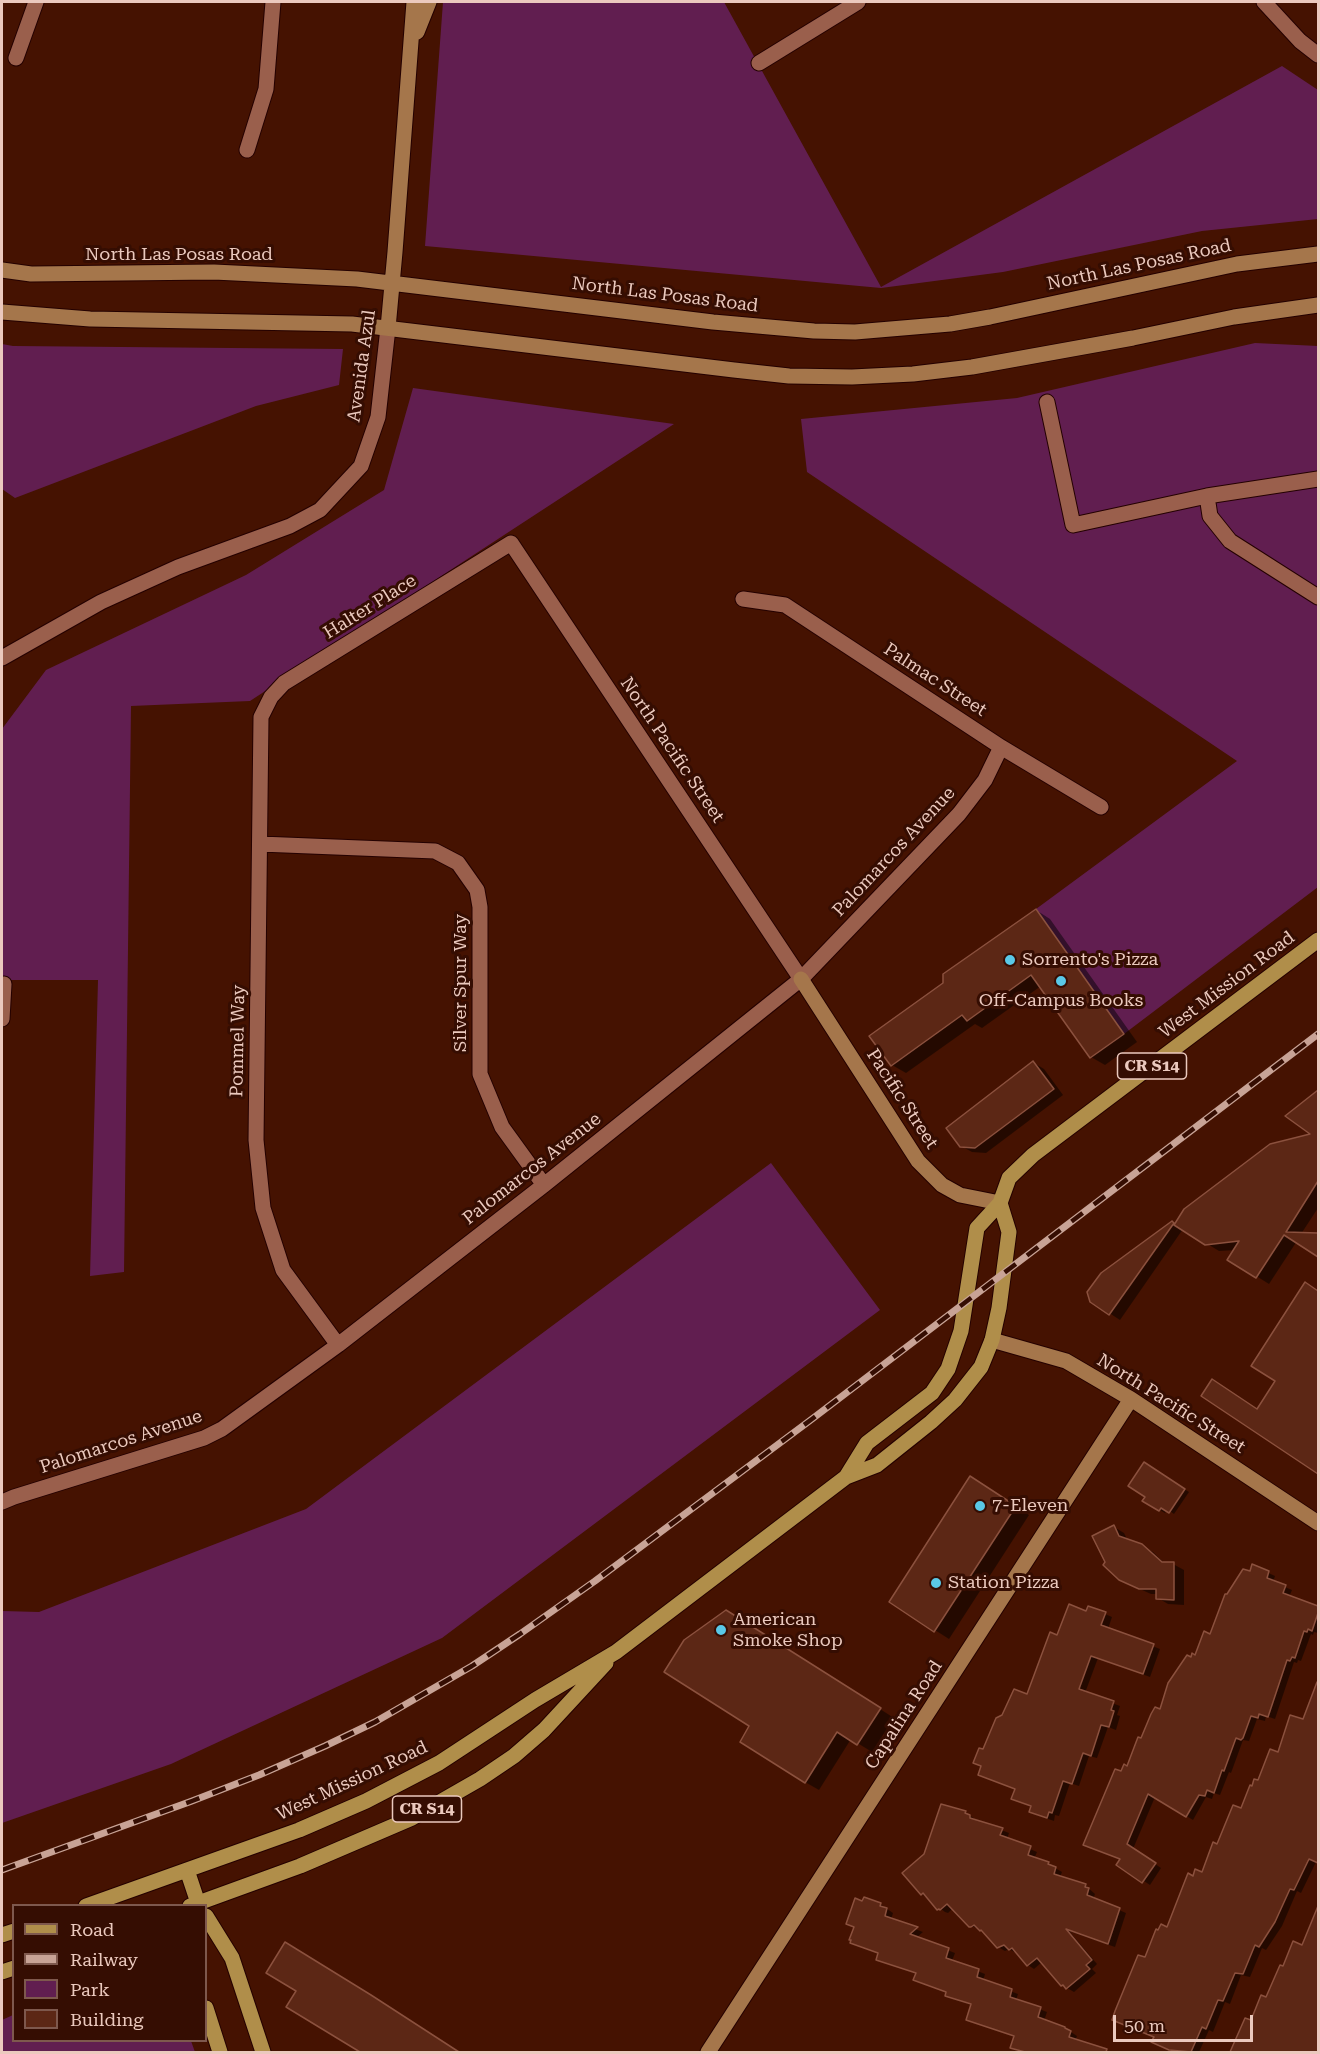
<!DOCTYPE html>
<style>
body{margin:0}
#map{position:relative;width:1320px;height:2054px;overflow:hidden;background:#451201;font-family:"Roboto Serif",serif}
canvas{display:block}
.frame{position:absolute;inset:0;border:3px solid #ebc9be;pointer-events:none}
.legend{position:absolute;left:12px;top:1904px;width:195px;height:138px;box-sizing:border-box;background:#350d02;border:2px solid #7e584d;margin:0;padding:8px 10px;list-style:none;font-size:18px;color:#ebc9be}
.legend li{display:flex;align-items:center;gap:12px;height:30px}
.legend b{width:30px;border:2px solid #7e584d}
.scale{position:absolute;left:1113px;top:2015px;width:140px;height:27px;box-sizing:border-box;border:3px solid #ebc9be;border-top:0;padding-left:8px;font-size:18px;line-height:21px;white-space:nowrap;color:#ebc9be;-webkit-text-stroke:4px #350d02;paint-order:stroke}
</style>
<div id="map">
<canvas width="1320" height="2054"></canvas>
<div class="frame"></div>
<ul class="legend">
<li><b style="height:8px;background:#b08e4a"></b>Road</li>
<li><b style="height:8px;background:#c8a396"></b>Railway</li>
<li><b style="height:16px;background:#611e50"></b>Park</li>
<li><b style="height:16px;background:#5c2715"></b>Building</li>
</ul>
<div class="scale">50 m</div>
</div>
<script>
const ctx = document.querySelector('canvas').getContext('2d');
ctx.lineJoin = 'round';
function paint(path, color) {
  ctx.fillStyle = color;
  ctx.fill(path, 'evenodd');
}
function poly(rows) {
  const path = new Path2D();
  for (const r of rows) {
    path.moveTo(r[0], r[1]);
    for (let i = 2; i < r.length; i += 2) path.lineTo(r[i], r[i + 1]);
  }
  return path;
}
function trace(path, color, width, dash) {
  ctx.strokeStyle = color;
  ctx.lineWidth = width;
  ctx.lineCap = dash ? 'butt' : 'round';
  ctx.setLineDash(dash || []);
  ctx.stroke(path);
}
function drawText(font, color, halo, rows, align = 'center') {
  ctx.font = font + ' "Roboto Serif",serif';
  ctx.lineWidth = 6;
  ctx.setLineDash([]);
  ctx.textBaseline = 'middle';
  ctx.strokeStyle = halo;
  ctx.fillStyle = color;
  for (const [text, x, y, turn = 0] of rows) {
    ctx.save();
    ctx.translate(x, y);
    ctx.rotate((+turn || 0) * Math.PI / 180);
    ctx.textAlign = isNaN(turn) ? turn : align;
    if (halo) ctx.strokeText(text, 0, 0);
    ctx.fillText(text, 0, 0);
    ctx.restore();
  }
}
const green = poly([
 [443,2,724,2,881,287,1282,66,1318,90,1318,219,1202,231,1003,272,881,288,425,246],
 [1255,343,1318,346,1318,887,1124,1034,1036,909,1237,761,807,472,801,419,1017,398],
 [2,344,13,346,343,349,339,385,256,406,15,498,2,489],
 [413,388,674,424,250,701,131,706,124,1272,90,1276,98,980,2,980,2,729,46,670,246,575,384,490],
 [771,1163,880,1310,442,1638,171,1764,2,1823,2,1611,39,1612,306,1509],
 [13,2015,14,2040,191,2041,195,2052,2,2052,2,2020]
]);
const shadow = poly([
 [1036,910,1050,919,1137,1042,1105,1065,1091,1057,1041,986,982,1028,975,1024,906,1073,892,1065],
 [1034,1063,1044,1069,1063,1095,986,1153,972,1152,961,1146],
 [1318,1092,1318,1208,1301,1234,1318,1235,1318,1255,1297,1241,1269,1284,1229,1259,1236,1250,1219,1251,1183,1229,1120,1320,1091,1301,1172,1222,1176,1225,1314,1134,1287,1116],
 [1305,1284,1318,1292,1318,1472,1203,1396,1258,1410,1277,1381],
 [1145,1464,1189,1492,1174,1514,1167,1509,1165,1513,1144,1501,1147,1496],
 [984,1486,1029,1515,949,1639,891,1602],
 [1114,1527,1124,1533,1128,1541,1153,1552,1165,1564,1173,1564,1184,1570,1184,1605,1168,1604,1158,1598,1158,1594,1151,1594,1131,1585],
 [1253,1566,1275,1576,1273,1582,1292,1590,1289,1597,1318,1607,1318,1633,1314,1632,1313,1635,1311,1634,1301,1661,1298,1660,1297,1663,1294,1662,1275,1719,1266,1716,1265,1721,1257,1719,1249,1741,1243,1740,1231,1773,1229,1772,1220,1795,1214,1793,1212,1799,1206,1797,1193,1820,1155,1797,1133,1849,1161,1868,1150,1885,1118,1864,1121,1859,1085,1845,1122,1773,1128,1768,1142,1740,1161,1711,1192,1659,1196,1657,1211,1636,1250,1573],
 [1087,1613,1105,1614,1112,1617,1108,1629,1160,1649,1150,1677,1098,1658,1085,1693,1120,1706,1117,1715,1120,1716,1116,1730,1108,1727,1097,1758,1089,1756,1079,1786,1070,1783,1059,1816,1055,1815,1054,1821,1037,1815,1031,1811,1032,1807,1013,1799,1016,1790,980,1774,982,1767,975,1763,1028,1696,1057,1636],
 [741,1620,894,1718,872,1752,851,1739,819,1790,805,1782,751,1726],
 [1318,1691,1318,1863,1316,1862,1301,1893,1297,1891,1282,1926,1266,1950,1262,1948,1250,1977,1241,1975,1230,2004,1225,2002,1213,2032,1209,2030,1199,2052,1178,2052,1160,2045,1155,2037,1114,2020,1146,1959,1168,1929,1194,1878,1203,1874,1218,1846,1259,1782,1304,1721],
 [942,1806,965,1812,976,1820,1009,1833,1007,1839,1037,1852,1034,1859,1048,1864,1062,1872,1060,1877,1085,1885,1095,1894,1093,1899,1126,1913,1115,1947,1069,1931,1097,1964,1092,1969,1096,1973,1074,1992,1062,1985,1042,1962,1034,1969,1028,1965,1016,1953,1009,1949,1005,1951,998,1947,986,1933,970,1925,953,1908,948,1913,945,1912,922,1894,925,1855],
 [880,1904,893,1913,891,1920,923,1932,916,1938,955,1953,952,1961,985,1974,983,1981,1018,1994,1016,2000,1047,2012,1044,2021,1065,2028,1077,2036,1075,2041,1103,2051,1102,2052,1024,2052,1012,2047,1015,2037,968,2019,972,2005,954,1999,947,1995,948,1992,917,1974,878,1959,880,1953,855,1928,848,1924],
 [1318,1911,1318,2052,1231,2052,1246,2020,1251,2022,1267,1999,1284,1968,1302,1947],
 [299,1952,460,2052,362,2052,288,2006,298,1991]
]);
const building = poly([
 [1036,909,1124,1034,1090,1058,1031,975,967,1021,962,1015,891,1066,869,1036,943,983,943,974,1036,909],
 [1033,1061,1054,1089,975,1148,960,1147,946,1128,1033,1061],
 [1318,1090,1318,1181,1286,1232,1318,1233,1318,1257,1284,1235,1256,1278,1227,1260,1239,1241,1205,1245,1174,1225,1184,1209,1270,1144,1310,1134,1285,1116,1318,1090],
 [1172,1221,1174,1223,1109,1315,1090,1302,1087,1292,1101,1273,1172,1221],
 [1305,1282,1318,1291,1318,1474,1201,1396,1212,1379,1257,1409,1275,1381,1251,1366,1305,1282],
 [1144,1462,1185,1489,1169,1513,1161,1508,1159,1511,1142,1501,1145,1497,1128,1486,1144,1462],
 [970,1476,1016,1506,934,1632,889,1602,970,1476],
 [1114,1525,1119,1536,1142,1544,1162,1562,1174,1562,1174,1600,1156,1599,1156,1589,1139,1589,1119,1580,1103,1565,1105,1562,1092,1536,1114,1525],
 [1252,1564,1269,1571,1267,1578,1286,1585,1283,1593,1318,1606,1318,1613,1312,1631,1308,1629,1307,1632,1304,1631,1295,1658,1292,1657,1290,1661,1287,1660,1268,1717,1259,1714,1258,1718,1251,1716,1243,1738,1241,1740,1236,1738,1224,1771,1222,1770,1214,1793,1207,1790,1205,1796,1199,1795,1186,1817,1148,1794,1127,1844,1156,1863,1142,1883,1116,1865,1120,1859,1083,1845,1115,1769,1121,1771,1124,1764,1127,1766,1138,1737,1141,1738,1151,1714,1155,1707,1160,1709,1168,1683,1187,1655,1191,1657,1192,1653,1195,1655,1204,1631,1210,1634,1225,1594,1227,1594,1243,1569,1250,1571,1252,1564],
 [1069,1604,1086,1611,1088,1606,1106,1612,1101,1625,1154,1644,1143,1674,1091,1656,1079,1689,1114,1701,1111,1710,1114,1711,1109,1727,1101,1725,1091,1756,1083,1753,1072,1784,1063,1781,1052,1813,1049,1812,1047,1818,1029,1812,1031,1806,1011,1799,1015,1789,978,1775,981,1766,973,1763,979,1748,983,1749,996,1718,1002,1715,1014,1689,1027,1694,1050,1632,1057,1635,1069,1604],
 [726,1610,881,1708,857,1745,837,1732,805,1783,740,1742,749,1726,664,1672,684,1640,726,1610],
 [1317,1682,1318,1682,1318,1863,1309,1859,1294,1890,1290,1889,1275,1922,1259,1947,1255,1945,1243,1974,1235,1973,1223,2001,1218,2000,1206,2029,1202,2027,1191,2052,1169,2050,1151,2042,1154,2037,1112,2020,1115,2011,1138,1955,1145,1957,1156,1929,1158,1930,1161,1924,1167,1927,1188,1873,1193,1876,1195,1869,1202,1872,1213,1842,1217,1844,1233,1805,1241,1808,1250,1785,1252,1786,1254,1779,1258,1780,1270,1749,1278,1752,1290,1715,1303,1719,1317,1682],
 [941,1804,966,1811,965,1813,970,1815,970,1818,1003,1828,1000,1835,1031,1846,1028,1855,1049,1862,1048,1864,1056,1867,1054,1874,1086,1884,1085,1887,1089,1888,1087,1895,1120,1908,1108,1944,1066,1929,1092,1960,1086,1965,1090,1969,1066,1989,1063,1985,1061,1986,1037,1958,1027,1966,1012,1948,1009,1950,1004,1945,997,1948,981,1930,980,1931,974,1925,971,1927,969,1927,947,1904,940,1910,939,1909,937,1910,923,1893,921,1895,902,1873,924,1854,941,1804],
 [864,1897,881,1903,880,1906,887,1908,885,1916,918,1927,910,1934,949,1948,946,1958,979,1969,977,1977,1012,1989,1010,1997,1041,2007,1038,2017,1065,2027,1065,2028,1071,2031,1069,2037,1107,2049,1106,2052,1025,2052,1010,2048,1014,2036,966,2020,971,2004,945,1996,946,1992,913,1980,916,1973,876,1960,878,1953,850,1943,851,1940,849,1940,854,1927,846,1924,855,1898,862,1901,864,1897],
 [1318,1906,1318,2052,1230,2052,1245,2018,1251,2020,1261,1995,1266,1997,1280,1965,1283,1966,1293,1941,1302,1945,1318,1906],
 [285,1942,371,1995,459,2052,360,2052,286,2007,296,1991,266,1973,285,1942]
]);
const street = poly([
 [1264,2,1300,41,1318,55],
 [16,58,36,2],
 [759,63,858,2],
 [247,150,266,89,273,2],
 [1047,402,1073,525,1207,496,1318,479],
 [1207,496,1210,516,1230,541,1318,597],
 [743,599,785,605,1001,747,1101,807],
 [2,658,101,602,178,567,290,526,320,510,361,466,378,417,388,328],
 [260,844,435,851,458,863,477,890,480,907,480,1074,502,1127,544,1185],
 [2,1019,4,984],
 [338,1345,283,1270,263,1208,256,1140,261,717,271,697,284,683,511,543,801,979],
 [2,1502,14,1497,204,1438,222,1429,338,1345,544,1185,801,979,959,814,985,780,1001,747]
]);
const secondary = poly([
 [417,32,429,2],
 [2,270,31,274,214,272,357,279,713,322,814,331,855,332,950,324,990,317,1237,264,1318,254],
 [2,312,90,319,352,324,734,370,789,376,852,377,913,374,972,367,1133,338,1234,317,1318,305],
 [388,328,395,252,414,2],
 [801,979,918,1161,942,1185,960,1195,1000,1203],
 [992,1340,1066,1361,1131,1399,1318,1523],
 [708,2052,1131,1399]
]);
const primary = poly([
 [846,1477,867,1443,932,1393,948,1369,961,1331,977,1228,1000,1203,1009,1178,1033,1155,1318,940],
 [187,1870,199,1906],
 [86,1906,299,1830,366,1801,439,1763,535,1700,616,1652,846,1477,877,1465,931,1422,955,1400,981,1367,992,1340,999,1308,1009,1232,1000,1203],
 [190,1906,300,1866,412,1818,480,1779,514,1756,544,1730,606,1663],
 [206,1916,232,1958,263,2052],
 [2,1935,14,1931],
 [2,1972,14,1968],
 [206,2008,220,2052]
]);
const rail = poly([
 [2,1870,192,1801,259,1775,325,1746,375,1722,472,1666,520,1634,595,1581,812,1419,1318,1034]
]);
const markers = [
 [1010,960,6,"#5ac8e6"],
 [1061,981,6,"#5ac8e6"],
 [980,1506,6,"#5ac8e6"],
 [936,1583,6,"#5ac8e6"],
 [721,1630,6,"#5ac8e6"]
];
const shields = [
 [1152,1066,69],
 [427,1809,69]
];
const shieldNames = [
 ["CR S14",1152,1066],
 ["CR S14",427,1809]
];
const streetNames = [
 ["North Las Posas Road",179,255],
 ["North Las Posas Road",1139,265,-12],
 ["North Las Posas Road",665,295,7],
 ["Avenida Azul",362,366,-82],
 ["Halter Place",370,607,-32],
 ["Palmac Street",935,680,33],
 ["North Pacific Street",672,750,56],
 ["Palomarcos Avenue",894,852,-47],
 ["Silver Spur Way",461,983,-90],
 ["West Mission Road",1227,985,-37],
 ["Pommel Way",238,1041,-89],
 ["Pacific Street",902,1099,57],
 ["Palomarcos Avenue",532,1169,-38],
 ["North Pacific Street",1171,1404,32],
 ["Palomarcos Avenue",121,1442,-18],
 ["Capalina Road",904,1715,-57],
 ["West Mission Road",352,1781,-25]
];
const poiNames = [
 ["Sorrento's Pizza",1022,960],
 ["Off-Campus Books",1061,1001,"center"],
 ["7-Eleven",992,1506],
 ["Station Pizza",948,1583],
 ["American",733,1620],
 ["Smoke Shop",733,1641]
];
paint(green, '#611e50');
paint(shadow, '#0007');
paint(building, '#5c2715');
trace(building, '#8b513e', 1.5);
trace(street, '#240100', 17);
trace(secondary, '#240100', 17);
trace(primary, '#240100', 17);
trace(street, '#9a5f4c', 15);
trace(secondary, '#a5764b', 15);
trace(primary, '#b08e4a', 15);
trace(rail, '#c8a396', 7);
trace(rail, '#350d02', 4.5, [14]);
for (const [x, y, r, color] of markers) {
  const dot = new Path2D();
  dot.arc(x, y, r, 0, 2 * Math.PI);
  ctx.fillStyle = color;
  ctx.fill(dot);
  trace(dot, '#350d02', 2);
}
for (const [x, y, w] of shields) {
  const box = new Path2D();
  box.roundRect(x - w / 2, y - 13, w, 26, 4.5);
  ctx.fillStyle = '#350d02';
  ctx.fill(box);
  trace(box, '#ebc9be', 1.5);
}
drawText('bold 16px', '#ebc9be', null, shieldNames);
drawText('18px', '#ebc9be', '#350d02', streetNames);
drawText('18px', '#ebc9be', '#350d02', poiNames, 'left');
</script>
